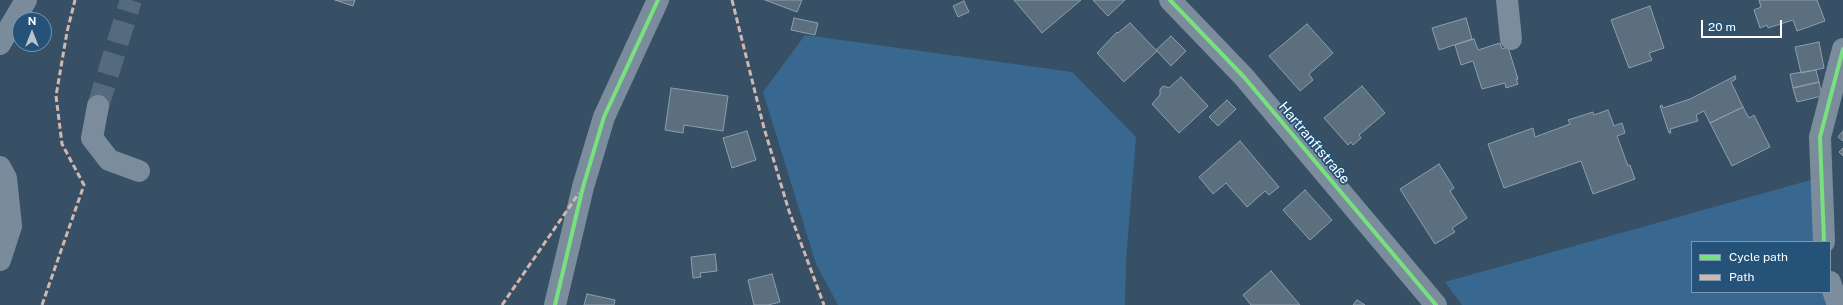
<!DOCTYPE html>
<meta charset="utf-8">
<style>
body{margin:0}
#map{position:relative;width:1843px;height:305px;overflow:hidden;background:#375065;font-family:"Public Sans",sans-serif}
canvas{display:block}
.legend{position:absolute;left:1691px;top:241px;width:140px;height:52px;box-sizing:border-box;background:#245278;border:1px solid #7c97ae;margin:0;padding:5px 7px;list-style:none;font-size:12px;color:#fff}
.legend li{display:flex;align-items:center;gap:8px;height:20px}
.legend b{width:20px;border:1px solid #7c97ae}
.north{position:absolute;left:12px;top:12px;width:40px;height:40px;box-sizing:border-box;background:#245278;border:1px solid #7c97ae;border-radius:50%;rotate:0deg;font-size:11px;font-weight:700;line-height:16px;text-align:center;color:#fff}
.north::after{content:'';display:block;margin:auto;width:14px;height:18px;background:#b9c2c9;clip-path:polygon(50% 0,100% 100%,50% 72%,0 100%)}
.scale{position:absolute;left:1701px;top:20px;width:81px;height:18px;box-sizing:border-box;border:2px solid #fff;border-top:0;padding-left:5px;font-size:12px;line-height:14px;white-space:nowrap;color:#fff;-webkit-text-stroke:3px #245278;paint-order:stroke}
</style>
<div id="map">
<canvas width="1843" height="305"></canvas>
<ul class="legend">
<li><b style="height:5px;background:#77e17e"></b>Cycle path</li>
<li><b style="height:5px;background:#d1b7ad"></b>Path</li>
</ul>
<div class="north">N</div>
<div class="scale">20 m</div>
</div>
<script>
const ctx = document.querySelector('canvas').getContext('2d');
ctx.lineJoin = 'round';
function paint(path, color) {
  ctx.fillStyle = color;
  ctx.fill(path, 'evenodd');
}
function poly(rows) {
  const path = new Path2D();
  for (const r of rows) {
    path.moveTo(r[0], r[1]);
    for (let i = 2; i < r.length; i += 2) path.lineTo(r[i], r[i + 1]);
  }
  return path;
}
function trace(path, color, width, dash) {
  ctx.strokeStyle = color;
  ctx.lineWidth = width;
  ctx.lineCap = dash ? 'butt' : 'round';
  ctx.setLineDash(dash || []);
  ctx.stroke(path);
}
function drawText(font, color, halo, rows, align = 'center') {
  ctx.font = font + ' "Public Sans",sans-serif';
  ctx.lineWidth = 3.5;
  ctx.setLineDash([]);
  ctx.textBaseline = 'middle';
  ctx.strokeStyle = halo;
  ctx.fillStyle = color;
  for (const [text, x, y, turn = 0] of rows) {
    ctx.save();
    ctx.translate(x, y);
    ctx.rotate((+turn || 0) * Math.PI / 180);
    ctx.textAlign = isNaN(turn) ? turn : align;
    if (halo) ctx.strokeText(text, 0, 0);
    ctx.fillText(text, 0, 0);
    ctx.restore();
  }
}
const green = poly([
 [805,35,1072,72,1136,137,1126,259,1125,305,838,305,816,264,763,92],
 [1818,178,1818,242,1692,242,1692,292,1826,292,1830,305,1462,305,1445,282]
]);
const building = poly([
 [335,0,355,0,353,6,335,0],
 [765,0,802,0,797,12,765,0],
 [1014,0,1081,0,1042,33,1014,0],
 [1093,0,1125,0,1108,16,1093,0],
 [1759,0,1817,0,1825,21,1797,31,1793,20,1768,28,1767,25,1760,28,1754,10,1761,7,1759,0],
 [964,1,969,12,958,17,953,6,964,1],
 [1650,6,1664,48,1649,53,1652,60,1629,68,1611,20,1650,6],
 [794,18,818,23,815,35,791,30,794,18],
 [1466,18,1472,39,1439,50,1432,28,1466,18],
 [1130,23,1157,51,1124,82,1097,53,1117,32,1118,33,1130,23],
 [1307,24,1333,53,1309,74,1313,80,1300,91,1269,56,1307,24],
 [1171,36,1186,51,1171,66,1156,50,1171,36],
 [1474,39,1478,50,1500,43,1502,49,1508,47,1518,79,1516,79,1518,84,1506,88,1505,83,1482,89,1473,61,1461,65,1455,45,1474,39],
 [1819,42,1824,68,1801,73,1795,47,1819,42],
 [1816,70,1819,82,1793,88,1790,74,1816,70],
 [1735,76,1736,79,1731,82,1743,107,1710,123,1704,111,1696,115,1698,121,1670,129,1671,133,1669,133,1660,106,1662,105,1663,108,1690,99,1735,76],
 [1181,77,1208,106,1179,133,1152,104,1160,95,1160,90,1161,88,1164,86,1169,88,1181,77],
 [1819,82,1822,96,1797,102,1793,88,1819,82],
 [1362,86,1385,113,1359,135,1361,138,1353,145,1351,142,1348,145,1324,118,1362,86],
 [671,88,728,96,723,131,684,125,683,133,665,130,671,88],
 [1227,100,1236,109,1218,126,1209,117,1227,100],
 [1743,107,1749,118,1754,115,1770,147,1732,166,1710,123,1743,107],
 [1608,110,1614,126,1622,123,1625,133,1617,136,1628,166,1630,165,1635,179,1593,194,1581,161,1504,188,1488,144,1533,128,1535,137,1570,124,1568,120,1593,112,1594,115,1608,110],
 [747,131,756,160,732,168,723,138,747,131],
 [1843,131,1843,141,1838,137,1843,131],
 [1240,141,1279,187,1269,195,1265,191,1247,207,1226,183,1213,194,1199,177,1240,141],
 [1843,148,1843,156,1839,152,1843,148],
 [1439,164,1454,188,1450,191,1467,218,1452,228,1455,232,1435,244,1400,189,1439,164],
 [1305,190,1332,220,1310,240,1283,210,1305,190],
 [715,254,717,271,700,273,701,277,693,278,691,257,715,254],
 [1271,271,1300,305,1251,305,1243,295,1271,271],
 [772,274,780,302,768,305,754,305,748,280,772,274],
 [587,294,615,300,614,305,584,305,587,294],
 [1357,300,1365,305,1353,305,1357,300]
]);
const minorTunnel = poly([
 [98,106,131,0]
]);
const minor = poly([
 [1170,0,1244,77,1436,305],
 [1507,0,1511,39],
 [98,106,92,138,109,160,139,171],
 [1824,242,1820,137,1843,49],
 [1830,282,1838,305],
 [555,305,583,187,604,117,658,0]
]);
const major = poly([
 [0,44,26,0],
 [0,167,6,178,11,226,0,260]
]);
const quiet = poly([
 [732,0,764,128,789,211,824,305],
 [42,305,84,185,62,144,56,96,67,32,75,0],
 [502,305,579,193]
]);
const cycleway = poly([
 [1170,0,1244,77,1436,305],
 [1824,242,1820,137,1843,49],
 [555,305,583,187,604,117,658,0]
]);
const streetNames = [
 ["Hartranftstraße",1314,143,50]
];
paint(green, '#38688f');
paint(building, '#5b6f7f');
trace(building, '#8e9eab', 1);
trace(minorTunnel, '#556a7c', 22, [22, 11]);
trace(minor, '#7b8d9c', 22);
trace(major, '#7a8c9b', 22);
trace(quiet, '#d1b7ad', 3, [6, 3]);
trace(cycleway, '#77e17e', 4);
drawText('14px', '#fff', '#245278', streetNames);
</script>
